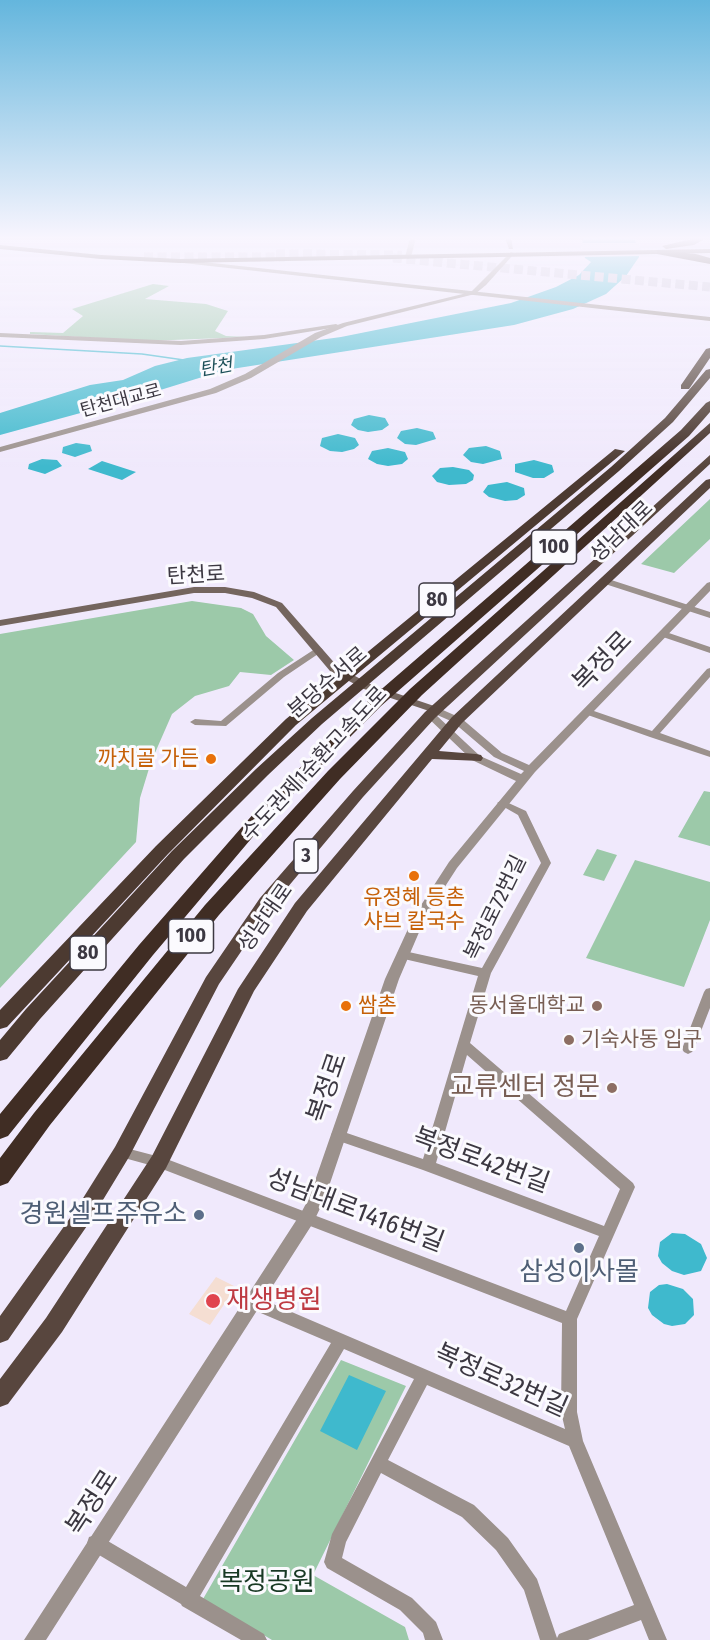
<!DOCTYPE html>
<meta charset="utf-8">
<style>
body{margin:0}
canvas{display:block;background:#f0e9fc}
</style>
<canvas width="710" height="1640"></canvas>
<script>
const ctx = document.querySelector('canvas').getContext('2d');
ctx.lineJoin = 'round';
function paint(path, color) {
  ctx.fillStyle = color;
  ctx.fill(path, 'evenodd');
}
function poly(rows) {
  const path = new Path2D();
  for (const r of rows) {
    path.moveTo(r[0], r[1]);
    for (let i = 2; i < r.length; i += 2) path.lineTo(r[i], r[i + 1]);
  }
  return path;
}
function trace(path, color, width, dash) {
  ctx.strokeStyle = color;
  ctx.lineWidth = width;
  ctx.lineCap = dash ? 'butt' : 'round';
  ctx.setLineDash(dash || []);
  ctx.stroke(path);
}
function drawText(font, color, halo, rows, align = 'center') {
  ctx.font = font + ' "Fira Sans Condensed","Noto Sans KR",sans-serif';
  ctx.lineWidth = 6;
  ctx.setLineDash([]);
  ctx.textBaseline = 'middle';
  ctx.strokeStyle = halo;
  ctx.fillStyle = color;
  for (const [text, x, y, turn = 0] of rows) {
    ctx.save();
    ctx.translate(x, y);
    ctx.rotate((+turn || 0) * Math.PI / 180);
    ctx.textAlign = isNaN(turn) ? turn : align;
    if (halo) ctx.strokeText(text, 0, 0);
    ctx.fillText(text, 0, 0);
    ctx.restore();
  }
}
const medical = poly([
 [216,1277,236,1287,210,1325,189,1314]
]);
const green = poly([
 [153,284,169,286,145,299,206,304,228,311,215,331,226,336,247,337,148,341,30,334,30,332,63,333,83,316,72,309],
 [710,499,710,539,674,573,641,564],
 [192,601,241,608,253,614,266,636,294,660,271,675,240,672,229,686,195,696,172,714,151,762,140,798,136,842,0,988,0,634],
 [704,791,710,792,710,846,678,837],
 [597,849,617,855,604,881,583,875],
 [635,860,710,882,710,920,684,987,586,958],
 [341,1360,406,1386,313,1575,405,1627,409,1640,272,1640,203,1599]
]);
const water = poly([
 [582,238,631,238,635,239,639,257,626,276,606,294,573,309,514,325,225,370,128,400,0,435,0,413,90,385,123,380,155,366,187,358,341,337,511,303,556,287,579,275,591,262,585,258],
 [369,415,385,418,389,425,382,430,368,432,358,430,351,425,354,419],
 [417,428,433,432,436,439,416,445,405,444,397,438,401,431],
 [338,434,355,438,359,445,354,449,342,452,330,451,320,446,322,438],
 [76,443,90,445,92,451,75,457,62,453,63,447],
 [486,446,500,451,502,459,483,464,471,462,463,455,469,448],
 [388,448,405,452,408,459,402,464,388,466,377,464,368,459,372,451],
 [42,459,57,460,62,466,45,474,28,469,29,464],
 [534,460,552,465,554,472,544,478,533,478,515,472,515,464],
 [102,461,136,472,122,480,88,469],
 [453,467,469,470,474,475,473,480,466,484,449,485,437,482,432,476,440,468],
 [507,482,524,488,525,495,517,500,505,501,489,497,483,492,488,485],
 [672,1233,685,1234,701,1244,707,1258,701,1271,684,1275,672,1271,662,1263,658,1256,660,1242],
 [667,1284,683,1289,693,1299,694,1315,685,1324,672,1326,664,1324,652,1315,648,1308,650,1292,659,1285],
 [349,1375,386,1391,357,1450,320,1431]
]);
const pier = poly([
 [581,243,639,243,642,256,582,257]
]);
const stream = poly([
 [0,346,142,354,184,360]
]);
const primaryTunnel = poly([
 [276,254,402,255],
 [144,257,285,257],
 [393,258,710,287]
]);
const minor = poly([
 [410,238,416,238,411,257,408,259,405,257,410,238],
 [185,260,710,317,710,321,183,263,182,262,185,260],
 [336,324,338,325,338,327,264,339,181,345,0,337,0,333,181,341,264,335,336,324],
 [605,578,710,612,710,618,602,583,602,579,605,578],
 [663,631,710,647,710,653,660,636,659,634,663,631],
 [318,647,321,648,323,650,321,652,284,677,226,726,195,725,190,722,195,719,221,721,278,673,318,647],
 [710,668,710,677,660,733,710,751,710,757,650,737,585,714,583,712,585,710,591,710,652,731,707,669,710,668],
 [502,800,526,811,551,863,491,973,470,1043,633,1183,635,1187,577,1319,577,1412,583,1441,667,1640,649,1640,641,1620,588,1640,540,1640,524,1590,496,1550,462,1517,381,1473,346,1542,342,1558,412,1598,436,1622,443,1640,425,1640,423,1633,400,1610,327,1568,324,1562,332,1534,414,1379,344,1349,200,1596,264,1634,267,1640,241,1640,182,1606,181,1604,89,1549,87,1543,89,1537,95,1535,101,1537,186,1587,331,1343,249,1308,247,1303,249,1298,254,1296,259,1298,565,1429,561,1412,562,1323,157,1167,117,1156,115,1152,117,1148,122,1147,164,1158,566,1311,599,1236,423,1170,333,1139,331,1135,333,1131,338,1130,423,1159,478,976,404,959,400,958,398,955,400,952,404,951,482,968,541,863,518,815,497,803,502,800],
 [467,1055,620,1189,604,1226,436,1163,467,1055],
 [427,1385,569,1446,634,1605,559,1634,557,1638,537,1579,508,1538,474,1505,388,1460,427,1385],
 [710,988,710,1008,694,1049,692,1052,688,1054,684,1052,682,1049,704,992,706,989,710,988]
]);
const tertiary = poly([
 [511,252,513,253,513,255,486,285,475,294,347,326,321,337,251,378,216,393,0,452,0,447,210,389,245,374,315,333,343,323,471,292,511,252],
 [710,582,710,591,535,772,457,868,426,916,399,979,325,1198,313,1223,46,1640,24,1640,301,1213,309,1198,385,979,414,916,449,862,516,781,472,760,425,715,426,713,432,712,431,710,432,708,436,707,461,718,502,753,529,765,707,583,710,582],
 [435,714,453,722,494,757,524,771,521,774,480,756,435,714]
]);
const secondary = poly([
 [505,238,511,238,513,249,509,249,505,238],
 [194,587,225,587,254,592,282,603,338,667,372,685,440,708,441,710,436,713,432,712,364,689,330,671,276,607,252,598,225,593,194,593,0,626,0,620,194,587]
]);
const primary = poly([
 [0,245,101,255,180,259,710,249,710,253,180,263,101,259,0,249,0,245],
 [710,455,710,464,435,718,363,797,272,906,219,984,129,1157,89,1223,8,1340,0,1343,0,1316,75,1211,115,1147,206,977,260,898,353,791,425,712,710,455],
 [710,479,710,488,462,723,439,751,476,754,481,755,483,758,481,761,432,759,307,911,254,991,166,1168,62,1332,8,1404,0,1407,0,1379,46,1318,152,1156,238,989,295,903,452,717,706,480,710,479]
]);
const trunk = poly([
 [696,238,706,238,694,245,666,249,662,246,696,238],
 [657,250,696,254,710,258,710,264,657,254,657,250],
 [710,348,710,358,689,389,681,389,681,385,706,349,710,348],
 [710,369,710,378,673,422,619,471,322,724,268,775,184,859,40,1019,7,1059,0,1061,0,1040,26,1009,172,851,256,769,312,718,611,467,665,418,706,370,710,369],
 [615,449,625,451,296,725,168,854,7,1027,0,1029,0,1010,156,846,286,719,615,449]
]);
const motorway = poly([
 [710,401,710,412,689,436,381,706,267,820,153,955,8,1136,0,1139,0,1114,139,945,255,812,369,700,681,430,706,403,710,401],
 [710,423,710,433,422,695,340,779,219,915,50,1125,8,1183,0,1186,0,1158,34,1113,205,905,328,771,410,689,710,423]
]);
const markers = [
 [211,759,6,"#e8710a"],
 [414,876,6,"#e8710a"],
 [346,1006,6,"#e8710a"],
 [597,1006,6,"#8d6e63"],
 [569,1040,6,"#8d6e63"],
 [612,1088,6,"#8d6e63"],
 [199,1215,6,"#5c6f8a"],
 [579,1248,6,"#5c6f8a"],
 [213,1301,8,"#e0444e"]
];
const farWaternames = [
 ["탄천",216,368,-10]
];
const farStreetnames = [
 ["탄천대교로",121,401,-15]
];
const shields = [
 [554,547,45],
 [437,600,36],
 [306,856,24],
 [191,936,45],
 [88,953,36]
];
const shieldNames = [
 ["100",554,547],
 ["80",437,600],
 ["3",306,856],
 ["100",191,936],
 ["80",88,953]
];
const streetNames = [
 ["성남대로",622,532,-44],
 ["탄천로",196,576,-3],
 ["분당수서로",328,683,-41],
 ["수도권제1순환고속도로",315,764,-47],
 ["복정로72번길",496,908,-64],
 ["성남대로",266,918,-55]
];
const foodNames = [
 ["까치골 가든",199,759],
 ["유정혜 등촌",414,898,"center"],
 ["샤브 칼국수",414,922,"center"],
 ["쌈촌",358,1006,"left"]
];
const educationNames = [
 ["동서울대학교",585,1006],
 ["기숙사동 입구",581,1040,"left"]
];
const nearStreetnames = [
 ["복정로",603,662,-46],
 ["복정로",328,1088,-71],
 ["복정로42번길",481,1161,20],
 ["성남대로1416번길",355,1211,21],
 ["복정로32번길",501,1381,24],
 ["복정로",93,1503,-57]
];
const nearEducationnames = [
 ["교류센터 정문",600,1088]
];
const nearServicenames = [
 ["경원셀프주유소",187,1215],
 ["삼성이사몰",579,1273,"center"]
];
const nearHealthnames = [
 ["재생병원",226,1301]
];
const nearParknames = [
 ["복정공원",267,1583]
];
paint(medical, '#f5ded2');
paint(green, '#9cc9a9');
paint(water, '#3fb9cd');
paint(pier, '#f0e9fc');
trace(stream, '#3fb9cd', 1.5);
trace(primaryTunnel, '#ccc6d7', 9, [9, 4.5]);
paint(minor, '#9b918c');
paint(tertiary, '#9b918c');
paint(secondary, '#74655e');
paint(primary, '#58463e');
paint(trunk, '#4c3a31');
paint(motorway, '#402d24');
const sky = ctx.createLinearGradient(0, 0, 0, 467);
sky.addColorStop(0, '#64b6dd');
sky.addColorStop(0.51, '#f8f5fe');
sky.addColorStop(1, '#f8f5fe00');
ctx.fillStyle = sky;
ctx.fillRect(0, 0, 710, 467);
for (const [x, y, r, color] of markers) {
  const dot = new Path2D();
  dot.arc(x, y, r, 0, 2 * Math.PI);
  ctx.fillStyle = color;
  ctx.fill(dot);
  trace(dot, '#fbfafe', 2);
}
drawText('italic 18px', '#1d5059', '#fbfafe', farWaternames);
drawText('18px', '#3c3842', '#fbfafe', farStreetnames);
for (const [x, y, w] of shields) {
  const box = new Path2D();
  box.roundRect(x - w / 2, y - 17, w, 34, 4.5);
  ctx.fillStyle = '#fbfafe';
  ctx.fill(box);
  trace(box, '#3c3842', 1.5);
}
drawText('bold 20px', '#3c3842', null, shieldNames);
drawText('21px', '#3c3842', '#fbfafe', streetNames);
drawText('21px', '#c56008', '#fbfafe', foodNames, 'right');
drawText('21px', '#785e54', '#fbfafe', educationNames, 'right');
drawText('26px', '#3c3842', '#fbfafe', nearStreetnames);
drawText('26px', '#785e54', '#fbfafe', nearEducationnames, 'right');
drawText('26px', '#4e5e75', '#fbfafe', nearServicenames, 'right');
drawText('26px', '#be3a42', '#fbfafe', nearHealthnames, 'left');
drawText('26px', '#183924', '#fbfafe', nearParknames);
</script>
